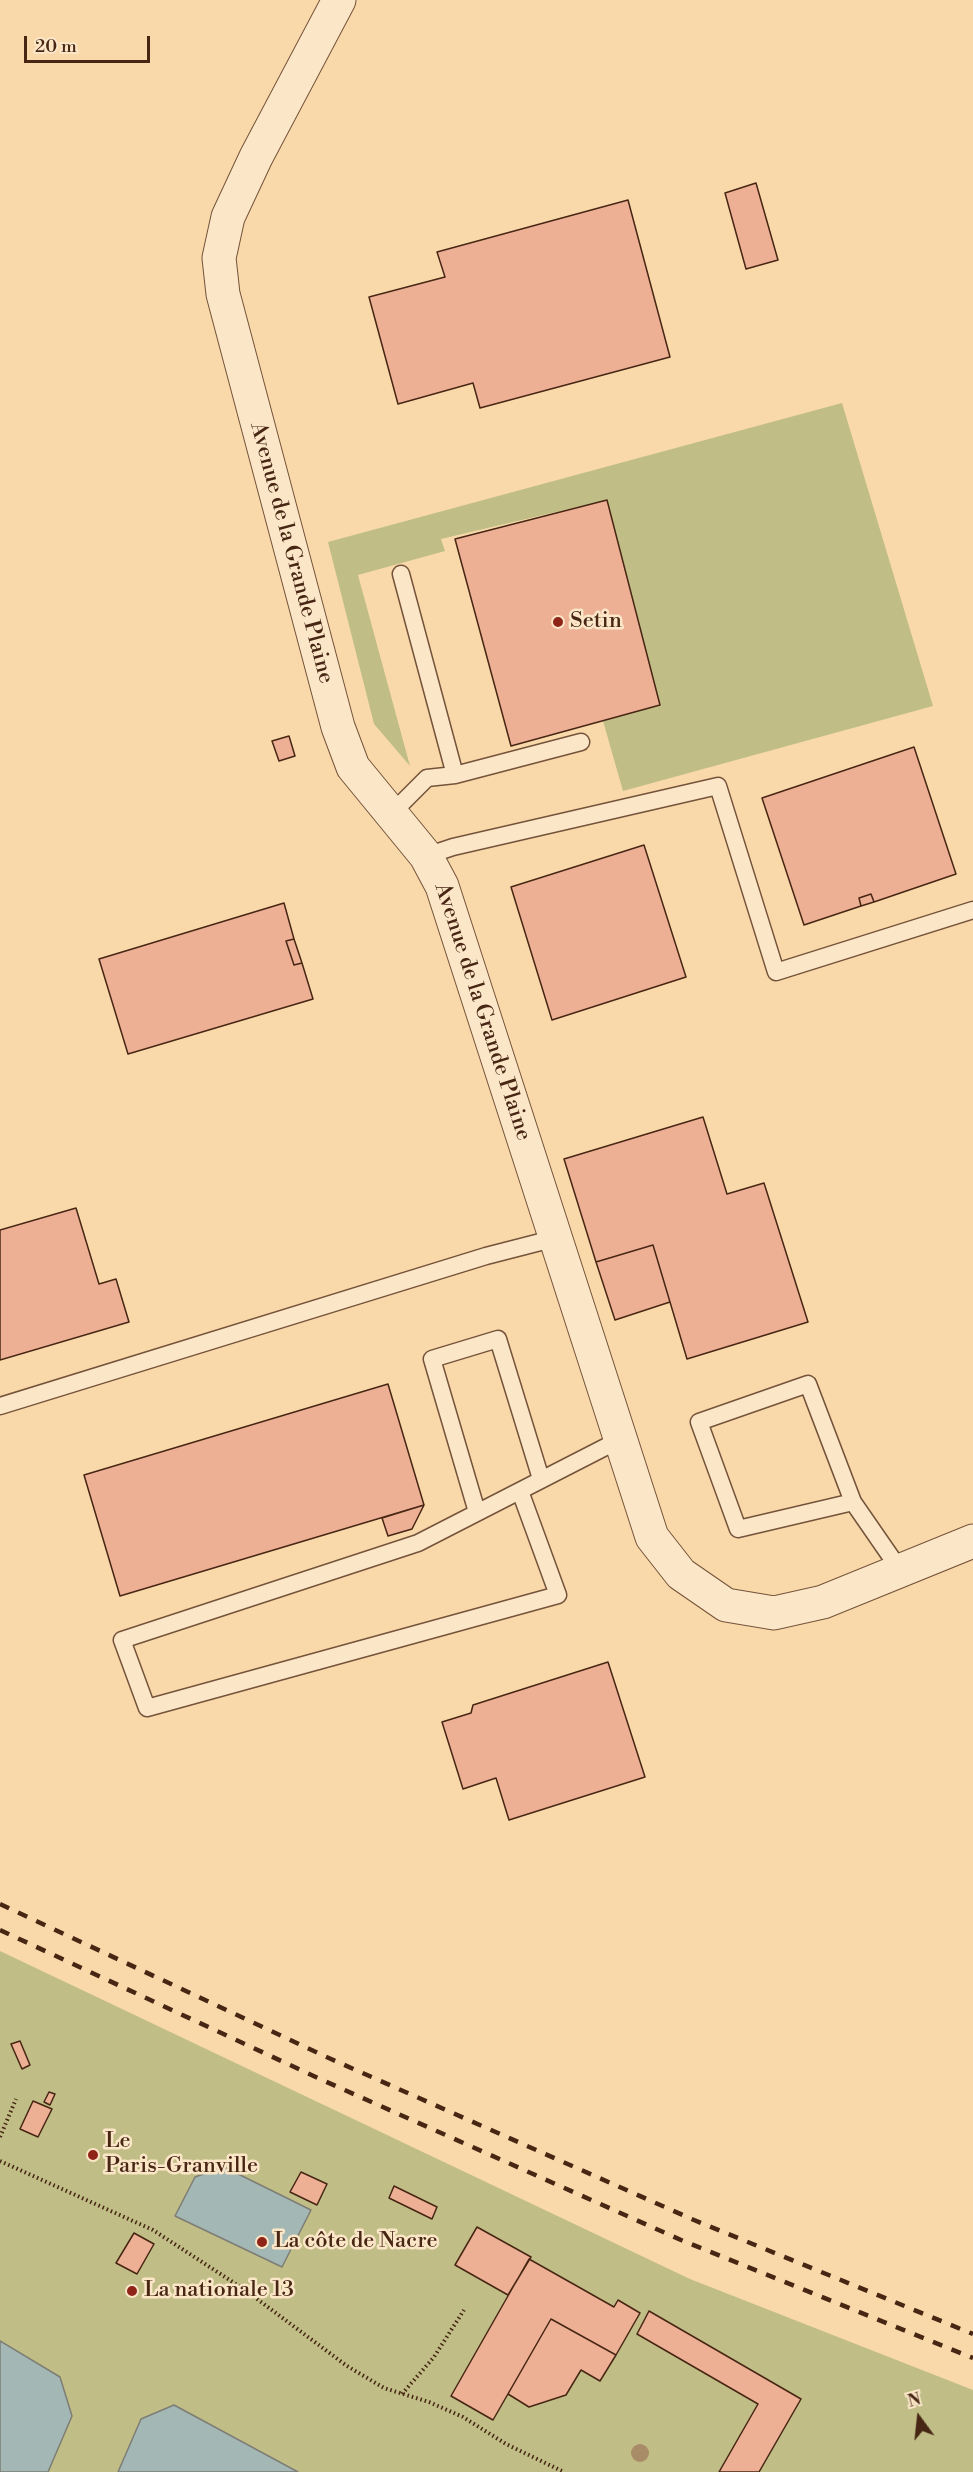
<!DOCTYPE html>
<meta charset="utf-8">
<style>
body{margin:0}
#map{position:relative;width:973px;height:2472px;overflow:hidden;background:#f9d9aa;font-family:"Libre Bodoni",serif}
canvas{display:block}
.north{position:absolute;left:889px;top:2388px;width:60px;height:60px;-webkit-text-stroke:4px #fbe6c8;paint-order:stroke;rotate:345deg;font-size:16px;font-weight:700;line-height:24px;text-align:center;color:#472614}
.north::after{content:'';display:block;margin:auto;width:21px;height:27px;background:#472614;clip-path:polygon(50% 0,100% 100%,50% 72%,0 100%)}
.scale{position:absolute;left:24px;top:36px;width:126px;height:27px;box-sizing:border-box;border:3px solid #472614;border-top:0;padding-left:8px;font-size:18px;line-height:21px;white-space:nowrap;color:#472614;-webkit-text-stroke:4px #fbe6c8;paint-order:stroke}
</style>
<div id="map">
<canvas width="973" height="2472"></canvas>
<div class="north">N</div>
<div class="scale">20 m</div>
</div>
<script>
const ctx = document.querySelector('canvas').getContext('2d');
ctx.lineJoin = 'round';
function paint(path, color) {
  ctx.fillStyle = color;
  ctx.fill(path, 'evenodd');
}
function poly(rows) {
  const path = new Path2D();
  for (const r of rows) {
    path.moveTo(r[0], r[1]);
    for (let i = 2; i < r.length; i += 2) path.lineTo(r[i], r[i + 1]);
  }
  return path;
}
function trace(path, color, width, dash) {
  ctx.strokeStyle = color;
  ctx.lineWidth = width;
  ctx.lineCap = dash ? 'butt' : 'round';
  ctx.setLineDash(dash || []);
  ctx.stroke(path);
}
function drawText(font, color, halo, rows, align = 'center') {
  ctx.font = font + ' "Libre Bodoni",serif';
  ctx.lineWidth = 5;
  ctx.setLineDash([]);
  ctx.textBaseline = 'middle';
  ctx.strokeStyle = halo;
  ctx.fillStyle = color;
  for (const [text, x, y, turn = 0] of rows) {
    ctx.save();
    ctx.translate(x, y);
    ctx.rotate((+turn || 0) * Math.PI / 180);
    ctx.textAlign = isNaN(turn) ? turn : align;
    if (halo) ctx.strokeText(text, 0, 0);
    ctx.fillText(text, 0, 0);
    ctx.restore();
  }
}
const green = poly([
 [842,403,933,706,623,791,603,721,660,705,607,500,441,539,445,551,358,575,410,766,374,724,328,542],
 [0,1951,690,2279,973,2390,973,2472,0,2472]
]);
const water = poly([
 [224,2167,311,2210,282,2267,175,2216,195,2177,224,2167],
 [0,2341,60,2377,72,2416,48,2472,0,2472,0,2341],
 [174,2405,298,2472,118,2472,141,2419,174,2405]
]);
const building = poly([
 [756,183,778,260,746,269,725,193,756,183],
 [628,200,670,357,480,408,473,383,398,404,369,297,445,277,437,252,628,200],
 [607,500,660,705,511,746,455,539,607,500],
 [289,736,295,756,279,761,272,741,289,736],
 [914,747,956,874,874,902,871,894,859,898,861,906,804,925,762,798,914,747],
 [644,845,686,977,552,1020,511,887,644,845],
 [871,894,874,902,861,906,859,898,871,894],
 [284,903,294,939,286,941,294,965,302,963,313,999,128,1054,99,959,284,903],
 [294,939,302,963,294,965,286,941,294,939],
 [703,1117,727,1194,764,1183,808,1322,687,1359,653,1245,596,1262,564,1159,703,1117],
 [76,1208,99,1284,116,1279,129,1322,0,1360,0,1230,76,1208],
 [653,1245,670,1302,615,1320,596,1262,653,1245],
 [388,1384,424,1505,120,1596,84,1475,388,1384],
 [424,1505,412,1529,388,1536,382,1518,424,1505],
 [608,1662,645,1777,509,1820,496,1778,463,1789,442,1722,471,1713,473,1705,608,1662],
 [20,2041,30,2065,22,2069,11,2044,20,2041],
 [49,2092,55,2094,50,2105,44,2102,49,2092],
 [33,2101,52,2109,38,2137,20,2129,33,2101],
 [301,2172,327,2184,317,2205,290,2192,301,2172],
 [394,2186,437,2207,432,2219,389,2198,394,2186],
 [477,2227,531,2257,508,2295,455,2265,477,2227],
 [134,2233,154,2244,137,2274,116,2263,134,2233],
 [529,2259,614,2307,618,2300,640,2313,616,2355,551,2319,493,2420,451,2396,529,2259],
 [649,2311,801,2399,759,2472,719,2472,758,2404,637,2334,649,2311],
 [551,2319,616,2355,600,2381,581,2370,566,2395,529,2407,508,2394,551,2319]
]);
const path = poly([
 [0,2137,16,2099],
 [0,2161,153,2230,245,2290,347,2366,384,2388,429,2402,463,2417,506,2444,564,2472],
 [402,2394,434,2357,464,2310]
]);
const service = poly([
 [401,574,455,775,581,742],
 [391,814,427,778,455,775],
 [426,856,453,847,718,786,776,972,973,910],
 [0,1406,486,1256,556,1238],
 [520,1491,558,1595,147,1708,122,1640,418,1543,621,1439],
 [853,1502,738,1529,699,1422,808,1384,853,1502,900,1570],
 [477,1512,432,1359,498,1339,541,1479]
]);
const minor = poly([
 [339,0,256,157,228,217,219,258,223,294,338,727,353,767,426,856,442,886,652,1537,681,1574,726,1605,774,1613,823,1602,973,1541]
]);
const rail = poly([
 [0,1904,331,2059,694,2220,973,2334],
 [0,1930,320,2079,681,2240,973,2358]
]);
const trees = [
 [640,2453]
];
const markers = [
 [558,622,6,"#8f2418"],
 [93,2155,6,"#8f2418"],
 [262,2242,6,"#8f2418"],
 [132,2291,6,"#8f2418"]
];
const streetNames = [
 ["Avenue de la Grande Plaine",291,553,75],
 ["Avenue de la Grande Plaine",482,1012,72]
];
const poiNames = [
 ["Setin",570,622],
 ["Le",105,2142],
 ["Paris-Granville",105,2167],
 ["La côte de Nacre",274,2242],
 ["La nationale 13",144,2291]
];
paint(green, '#c0be86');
paint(water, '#a3b7b5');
trace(water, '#7e7d75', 1.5);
paint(building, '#eeb095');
trace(building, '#472614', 1.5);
trace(service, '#74533a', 19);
trace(minor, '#74533a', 35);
trace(path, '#472614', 4, [1.5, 3]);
trace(service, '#fbe6c8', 16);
trace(minor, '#fbe6c8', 33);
trace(rail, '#472614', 4.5, [10, 10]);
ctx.fillStyle = '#a88b67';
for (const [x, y] of trees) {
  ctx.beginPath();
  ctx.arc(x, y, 9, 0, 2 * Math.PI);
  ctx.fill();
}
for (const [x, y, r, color] of markers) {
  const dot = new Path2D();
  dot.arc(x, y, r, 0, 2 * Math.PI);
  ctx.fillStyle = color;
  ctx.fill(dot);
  trace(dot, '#fbe6c8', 2);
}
drawText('22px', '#472614', '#fbe6c8', streetNames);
drawText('22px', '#472614', '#fbe6c8', poiNames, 'left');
</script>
